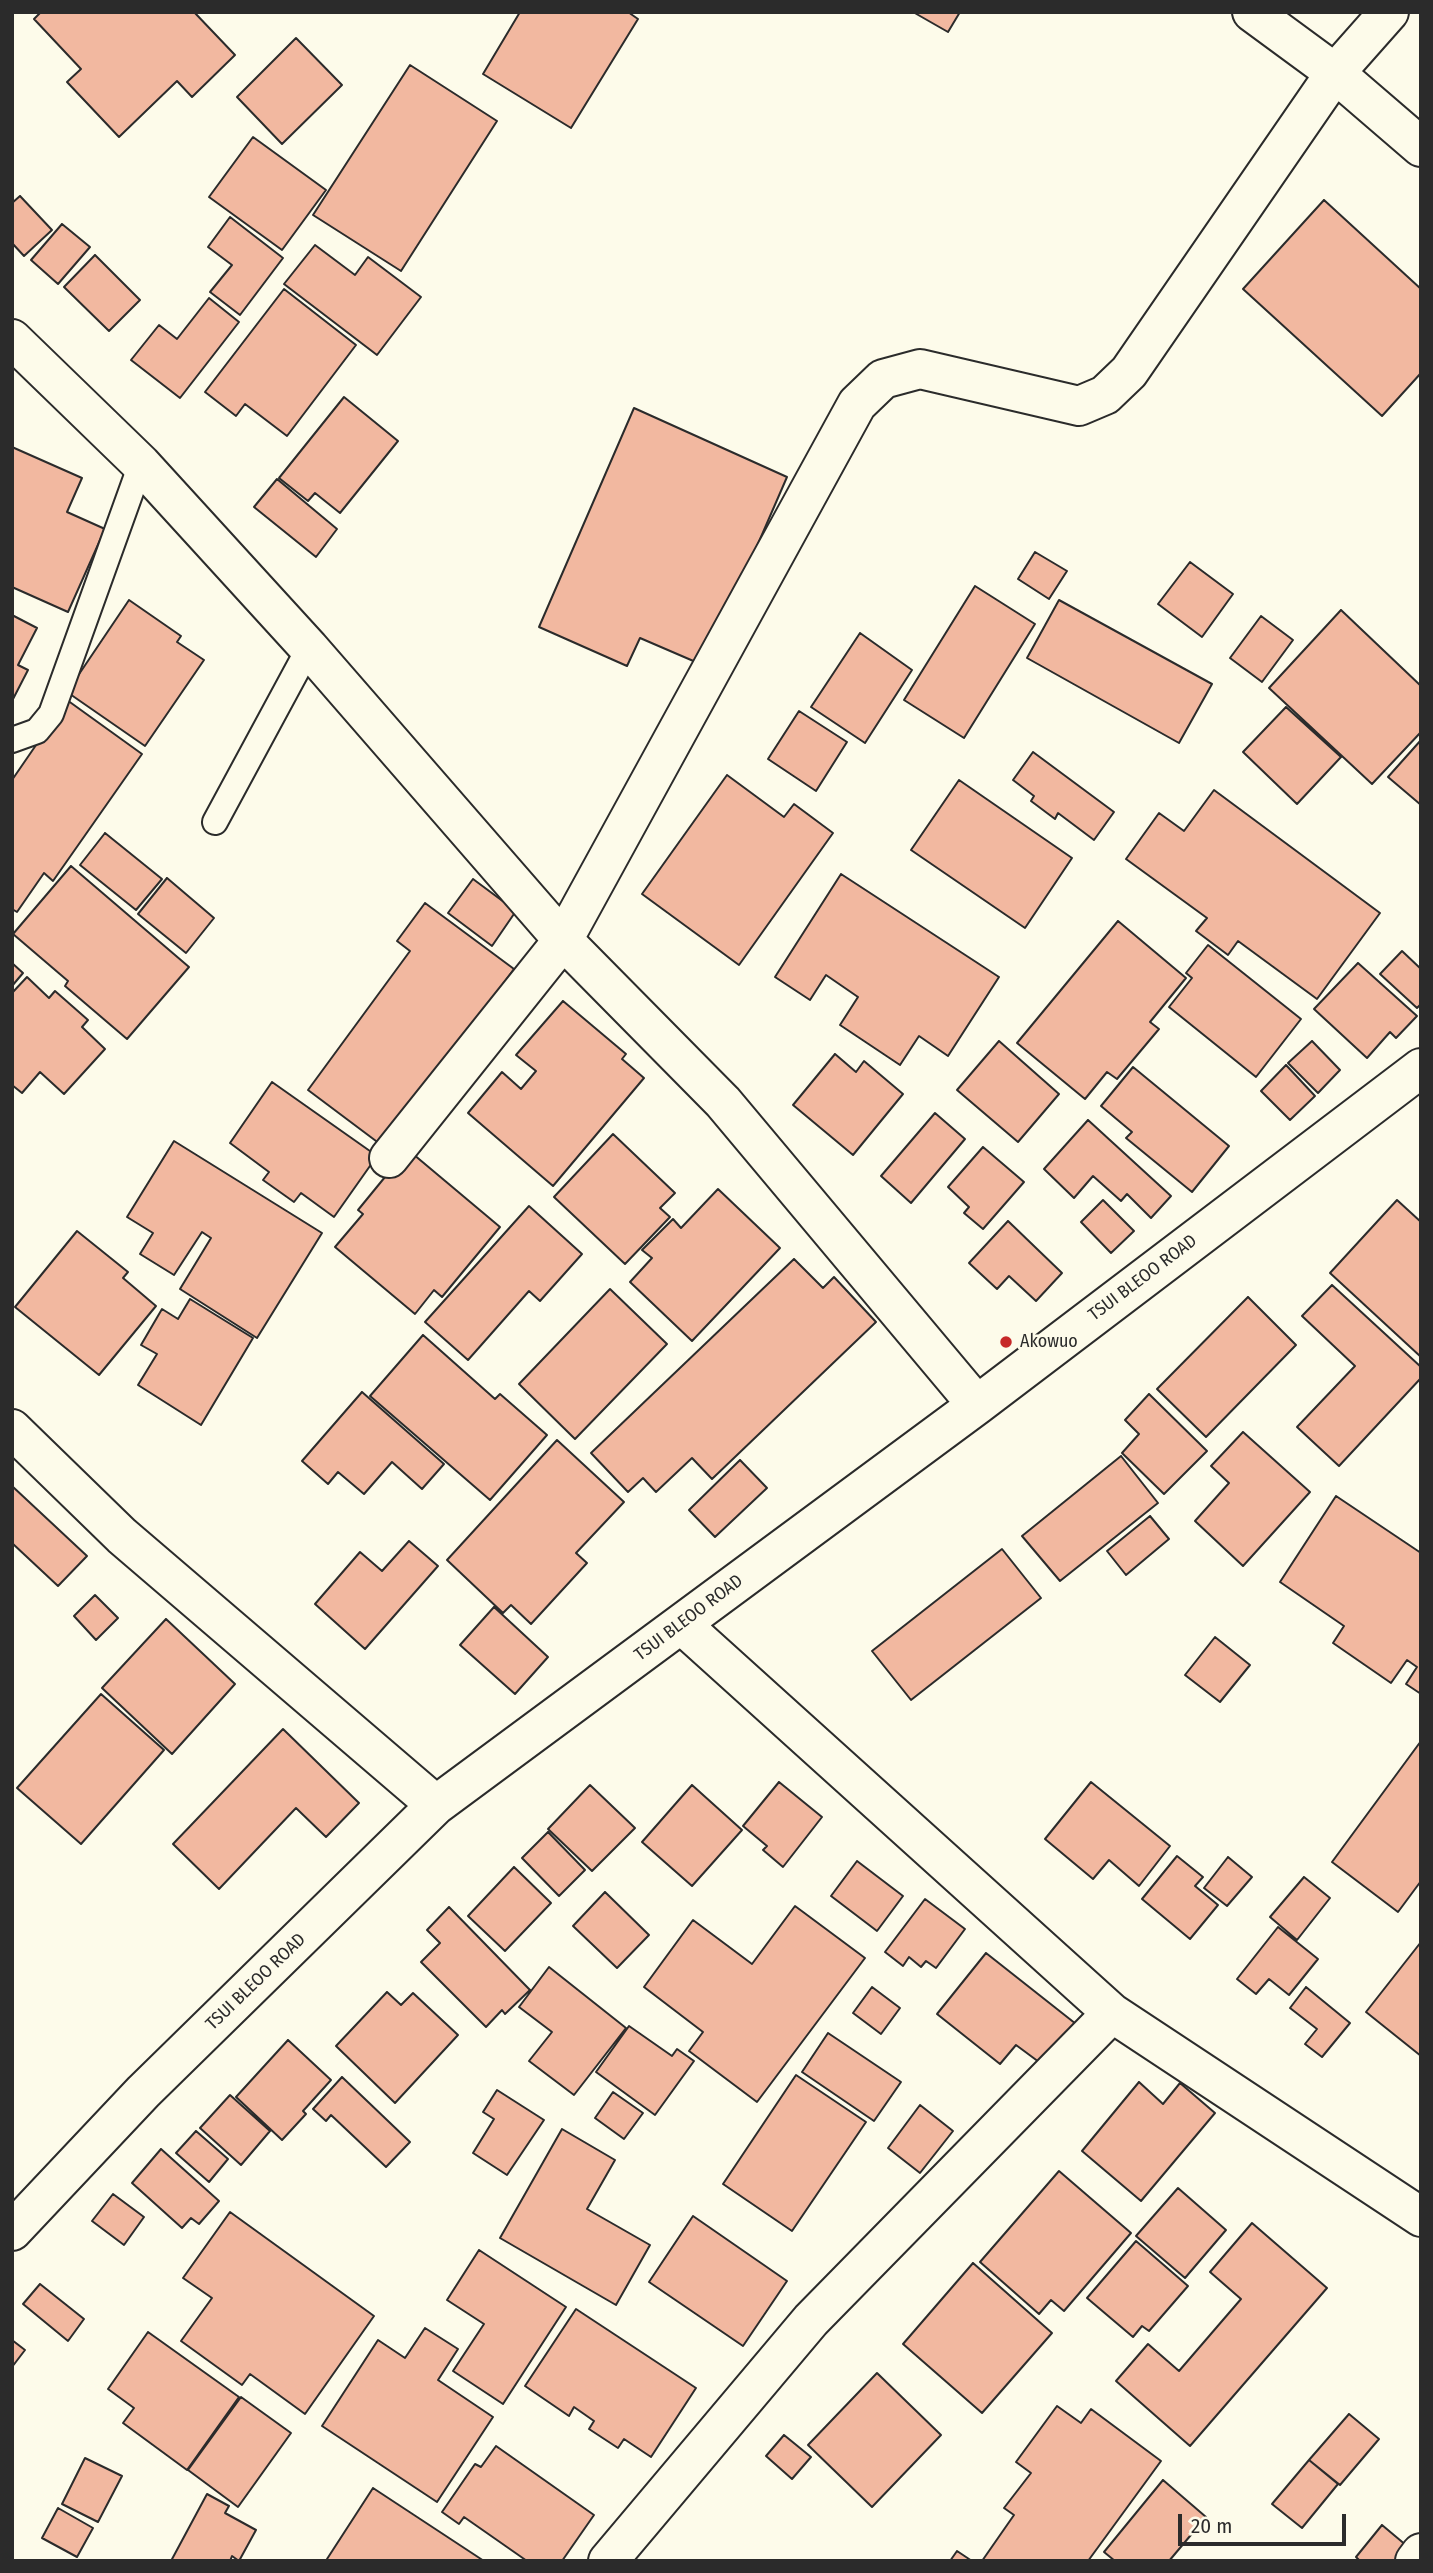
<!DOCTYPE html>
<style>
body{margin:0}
#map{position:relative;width:1433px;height:2573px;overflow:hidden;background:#fdfbea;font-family:"Fira Sans Condensed",sans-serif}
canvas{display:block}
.frame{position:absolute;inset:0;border:14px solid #2b2b2b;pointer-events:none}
.scale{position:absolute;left:1178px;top:2514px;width:168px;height:32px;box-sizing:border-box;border:4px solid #2b2b2b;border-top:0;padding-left:9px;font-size:21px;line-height:24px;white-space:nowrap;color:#2b2b2b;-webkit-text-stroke:5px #fdfbea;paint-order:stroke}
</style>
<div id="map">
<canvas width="1433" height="2573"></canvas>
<div class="frame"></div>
<div class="scale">20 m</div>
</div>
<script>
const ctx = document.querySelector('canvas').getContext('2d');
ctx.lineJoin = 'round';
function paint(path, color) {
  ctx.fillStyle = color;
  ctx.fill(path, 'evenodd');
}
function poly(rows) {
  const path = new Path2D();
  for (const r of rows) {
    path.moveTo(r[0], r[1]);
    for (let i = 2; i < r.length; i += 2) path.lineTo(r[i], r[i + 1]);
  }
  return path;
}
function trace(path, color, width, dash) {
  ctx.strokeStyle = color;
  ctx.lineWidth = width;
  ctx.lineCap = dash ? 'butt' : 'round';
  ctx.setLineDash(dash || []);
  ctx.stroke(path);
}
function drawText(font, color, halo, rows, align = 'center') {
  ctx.font = font + ' "Fira Sans Condensed",sans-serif';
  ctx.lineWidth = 5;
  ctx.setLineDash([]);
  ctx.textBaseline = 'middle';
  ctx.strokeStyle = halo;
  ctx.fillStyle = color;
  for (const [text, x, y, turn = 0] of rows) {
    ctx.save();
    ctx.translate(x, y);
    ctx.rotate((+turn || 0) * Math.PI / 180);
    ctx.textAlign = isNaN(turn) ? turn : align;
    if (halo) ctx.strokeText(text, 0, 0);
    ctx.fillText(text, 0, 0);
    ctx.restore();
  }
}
const building = poly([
 [41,12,194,12,235,55,192,97,177,81,119,137,67,82,81,69,34,19,41,12],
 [520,12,628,12,638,19,571,128,483,74,520,12],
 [913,12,960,12,948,32,913,12],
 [296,38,342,85,282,144,237,97,296,38],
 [410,65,497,121,401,271,313,215,410,65],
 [253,137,326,190,282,250,209,197,253,137],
 [20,196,52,230,24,256,12,243,12,203,20,196],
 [1324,200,1421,289,1421,373,1382,416,1243,289,1324,200],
 [230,217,283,258,240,315,210,292,232,265,208,247,230,217],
 [62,224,90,247,58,284,31,260,62,224],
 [315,245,355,275,368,257,421,297,377,355,284,284,315,245],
 [95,255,140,300,109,331,64,287,95,255],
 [284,289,356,345,287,436,245,404,236,416,205,392,284,289],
 [209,298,239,322,180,398,131,360,159,325,177,339,209,298],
 [344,397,398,441,340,513,315,493,308,501,279,478,344,397],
 [634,408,787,477,705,666,640,638,627,666,539,627,634,408],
 [12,447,82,478,67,512,105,529,68,612,12,587,12,447],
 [277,479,337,529,316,557,254,507,277,479],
 [1035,552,1067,571,1049,599,1018,579,1035,552],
 [1190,562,1233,594,1202,637,1158,604,1190,562],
 [975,586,1035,624,964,738,904,700,975,586],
 [129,600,181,636,177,642,204,660,145,746,67,692,129,600],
 [1059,600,1212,684,1179,743,1027,658,1059,600],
 [1341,610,1421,686,1421,732,1372,784,1269,688,1341,610],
 [12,615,37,628,18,665,28,670,12,701,12,615],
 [1261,616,1293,640,1262,682,1230,658,1261,616],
 [860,633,912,670,865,743,811,707,860,633],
 [67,700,142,754,53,881,44,873,17,912,12,909,12,780,67,700],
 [1286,707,1341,757,1297,804,1243,752,1286,707],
 [799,711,847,742,816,791,768,759,799,711],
 [1421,740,1421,805,1388,777,1421,740],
 [1033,752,1114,812,1094,840,1058,813,1055,819,1031,801,1034,796,1013,780,1033,752],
 [727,775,784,817,794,804,833,833,739,965,642,894,727,775],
 [959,780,1072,858,1025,928,911,850,959,780],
 [1214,790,1380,913,1317,999,1238,941,1228,955,1196,931,1207,918,1126,859,1159,813,1184,831,1214,790],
 [105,833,162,879,136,910,80,865,105,833],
 [71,866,189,967,127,1039,65,986,68,981,13,934,71,866],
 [841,874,999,977,948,1056,919,1036,900,1065,840,1025,858,997,826,975,810,1000,775,977,841,874],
 [167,878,214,918,186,953,138,914,167,878],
 [473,879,516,911,492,946,448,913,473,879],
 [425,903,514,969,384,1147,308,1090,410,951,397,941,425,903],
 [1118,921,1186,978,1150,1022,1159,1029,1117,1079,1107,1072,1085,1099,1017,1043,1118,921],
 [1208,945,1301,1019,1256,1077,1169,1007,1192,978,1186,973,1208,945],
 [1402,951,1421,969,1421,1004,1417,1008,1380,974,1402,951],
 [12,963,23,973,12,986,12,963],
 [1358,963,1417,1016,1396,1038,1390,1032,1367,1058,1314,1009,1358,963],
 [27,977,49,998,55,991,88,1020,82,1027,105,1049,64,1094,40,1072,22,1093,12,1085,12,993,27,977],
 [563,1001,626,1054,622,1059,644,1078,553,1186,468,1113,502,1072,521,1089,536,1071,516,1055,563,1001],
 [999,1041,1059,1094,1018,1142,957,1090,999,1041],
 [1312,1041,1340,1070,1318,1093,1288,1063,1312,1041],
 [835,1054,856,1072,864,1061,903,1094,853,1155,793,1105,835,1054],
 [1286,1065,1315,1096,1290,1120,1261,1091,1286,1065],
 [1133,1067,1229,1146,1192,1192,1126,1138,1132,1132,1101,1106,1133,1067],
 [272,1082,377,1156,334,1217,301,1193,294,1202,263,1180,269,1172,230,1143,272,1082],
 [935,1113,965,1139,911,1203,881,1176,935,1113],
 [1088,1120,1171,1196,1151,1218,1127,1194,1121,1201,1093,1176,1074,1198,1044,1169,1088,1120],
 [613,1134,675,1193,660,1208,670,1217,625,1264,554,1197,613,1134],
 [174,1141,322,1233,257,1338,180,1289,211,1238,202,1232,174,1275,140,1254,153,1233,127,1217,174,1141],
 [983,1147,1024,1182,983,1229,964,1213,969,1207,948,1187,983,1147],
 [413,1154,500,1227,442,1297,434,1290,415,1314,335,1247,363,1214,358,1210,394,1166,413,1154],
 [718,1189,780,1248,692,1341,630,1282,652,1258,642,1250,673,1219,681,1228,718,1189],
 [1103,1200,1134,1231,1111,1253,1081,1222,1103,1200],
 [1397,1200,1421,1222,1421,1357,1330,1273,1397,1200],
 [529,1206,582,1254,540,1301,529,1291,468,1360,425,1322,529,1206],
 [1008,1221,1062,1273,1036,1301,1009,1276,997,1289,969,1263,1008,1221],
 [77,1231,128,1272,123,1278,156,1306,99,1375,15,1307,77,1231],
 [794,1259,823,1288,834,1277,876,1322,712,1479,692,1458,656,1492,643,1478,628,1492,591,1453,794,1259],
 [1332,1285,1421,1367,1421,1378,1339,1466,1297,1427,1355,1366,1302,1316,1332,1285],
 [610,1289,667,1344,575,1439,519,1384,610,1289],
 [1248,1297,1296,1345,1206,1437,1157,1389,1248,1297],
 [190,1299,253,1338,201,1425,138,1385,157,1354,141,1345,162,1309,178,1319,190,1299],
 [423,1335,495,1399,500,1394,547,1435,490,1500,370,1396,423,1335],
 [362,1392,444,1464,422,1489,392,1462,364,1494,338,1472,328,1484,302,1461,362,1392],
 [1149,1394,1207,1451,1164,1494,1122,1453,1139,1434,1125,1420,1149,1394],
 [1243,1432,1310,1492,1243,1566,1195,1521,1229,1483,1211,1466,1243,1432],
 [557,1440,624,1502,576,1553,587,1563,531,1624,511,1605,503,1613,447,1560,557,1440],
 [1121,1456,1158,1503,1060,1581,1022,1536,1121,1456],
 [740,1460,767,1488,715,1537,689,1510,740,1460],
 [12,1486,87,1556,58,1586,12,1543,12,1486],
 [1336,1496,1421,1553,1421,1694,1406,1684,1417,1667,1407,1660,1391,1683,1333,1643,1344,1626,1280,1582,1336,1496],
 [1150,1516,1169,1539,1126,1575,1107,1551,1150,1516],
 [409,1541,438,1566,365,1649,315,1604,360,1552,382,1571,409,1541],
 [1002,1549,1041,1598,911,1700,872,1651,1002,1549],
 [95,1595,118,1618,96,1640,74,1616,95,1595],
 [494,1607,548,1657,515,1694,460,1645,494,1607],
 [166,1619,235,1684,172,1754,102,1688,166,1619],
 [1215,1637,1250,1665,1220,1702,1185,1675,1215,1637],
 [101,1694,164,1750,81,1844,17,1788,101,1694],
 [283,1729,359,1803,326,1837,296,1808,219,1889,173,1844,283,1729],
 [1421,1741,1421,1881,1398,1912,1332,1862,1421,1741],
 [779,1782,822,1817,783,1867,763,1850,767,1846,743,1826,779,1782],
 [1091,1782,1170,1846,1139,1886,1109,1860,1093,1879,1045,1839,1091,1782],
 [590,1785,635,1828,592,1871,548,1829,590,1785],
 [692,1785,742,1830,692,1886,642,1842,692,1785],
 [548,1832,585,1870,559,1896,522,1858,548,1832],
 [1177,1856,1203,1877,1195,1886,1218,1905,1190,1939,1142,1899,1177,1856],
 [1228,1857,1252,1877,1227,1906,1204,1888,1228,1857],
 [857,1861,903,1896,877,1931,831,1896,857,1861],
 [514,1867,551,1903,505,1951,468,1916,514,1867],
 [1304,1877,1330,1898,1297,1940,1270,1917,1304,1877],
 [605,1892,649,1935,617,1968,573,1926,605,1892],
 [925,1899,965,1929,936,1968,926,1961,921,1967,909,1957,903,1966,885,1952,925,1899],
 [795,1906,865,1958,757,2102,689,2051,703,2032,644,1987,693,1920,752,1964,795,1906],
 [449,1907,530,1990,505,2014,502,2010,486,2027,421,1962,440,1943,427,1930,449,1907],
 [1278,1927,1318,1959,1289,1995,1269,1979,1256,1994,1237,1979,1278,1927],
 [1421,1942,1421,2056,1366,2012,1421,1942],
 [986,1953,1076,2024,1043,2065,1016,2045,1000,2064,937,2014,986,1953],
 [549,1967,626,2028,574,2095,529,2061,552,2032,519,2007,549,1967],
 [872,1987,900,2008,881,2034,853,2013,872,1987],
 [1306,1987,1350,2023,1322,2057,1305,2044,1317,2029,1290,2008,1306,1987],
 [387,1992,401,2005,413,1993,458,2035,395,2103,336,2046,387,1992],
 [629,2026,672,2056,677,2049,694,2061,655,2115,596,2072,629,2026],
 [828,2033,901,2082,874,2121,802,2072,828,2033],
 [288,2040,331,2080,303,2111,306,2114,282,2140,236,2097,288,2040],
 [796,2075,866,2122,792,2231,723,2184,796,2075],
 [342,2077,410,2142,386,2167,331,2115,326,2121,313,2109,342,2077],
 [1139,2082,1163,2104,1180,2083,1215,2113,1141,2201,1082,2151,1139,2082],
 [497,2090,544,2120,507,2175,473,2153,494,2119,483,2112,497,2090],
 [613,2092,643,2113,624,2139,595,2118,613,2092],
 [230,2095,270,2131,241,2165,200,2128,230,2095],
 [920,2105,953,2131,920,2173,888,2148,920,2105],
 [562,2129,615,2160,587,2209,650,2245,616,2305,500,2238,562,2129],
 [196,2131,228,2159,209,2182,176,2153,196,2131],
 [161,2149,219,2201,199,2224,191,2218,182,2228,132,2183,161,2149],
 [1059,2171,1131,2233,1064,2311,1051,2300,1039,2314,980,2262,1059,2171],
 [1178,2188,1226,2230,1185,2278,1136,2236,1178,2188],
 [113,2194,144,2217,124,2245,92,2221,113,2194],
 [230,2212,374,2316,305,2414,250,2374,242,2385,181,2341,212,2298,183,2278,230,2212],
 [693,2216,787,2281,743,2346,649,2282,693,2216],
 [1252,2223,1327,2288,1190,2446,1116,2381,1148,2344,1179,2371,1241,2299,1210,2272,1252,2223],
 [1136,2241,1188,2286,1149,2331,1142,2326,1133,2337,1087,2298,1136,2241],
 [479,2250,566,2307,503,2404,453,2371,484,2324,447,2300,479,2250],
 [973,2263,1052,2333,982,2413,903,2344,973,2263],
 [40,2284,84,2319,68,2341,23,2304,40,2284],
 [576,2309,696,2388,651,2457,624,2439,618,2448,589,2429,594,2421,574,2407,569,2416,525,2386,576,2309],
 [425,2328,458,2349,438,2380,493,2417,437,2502,322,2426,378,2340,405,2358,425,2328],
 [148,2332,239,2397,187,2470,123,2423,134,2408,108,2389,148,2332],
 [12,2340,25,2350,12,2367,12,2340],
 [877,2373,941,2435,872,2507,808,2445,877,2373],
 [241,2397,291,2433,238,2507,188,2470,241,2397],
 [1057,2406,1081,2423,1091,2409,1161,2461,1088,2561,982,2561,1014,2515,1004,2508,1031,2473,1016,2462,1057,2406],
 [1349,2414,1379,2439,1340,2485,1309,2460,1349,2414],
 [784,2435,811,2457,792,2479,766,2456,784,2435],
 [496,2446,594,2515,562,2561,527,2561,464,2517,459,2524,442,2512,475,2464,481,2467,496,2446],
 [85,2458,122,2476,98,2522,62,2504,85,2458],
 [1309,2460,1338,2484,1302,2528,1272,2504,1309,2460],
 [1163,2480,1206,2517,1169,2561,1115,2561,1104,2552,1163,2480],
 [373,2488,484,2561,329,2561,327,2559,373,2488],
 [207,2494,229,2506,225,2513,256,2530,239,2561,232,2556,230,2561,171,2561,207,2494],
 [58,2508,93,2528,77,2557,42,2538,58,2508],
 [1382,2525,1407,2546,1395,2561,1360,2561,1356,2557,1382,2525],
 [957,2551,972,2561,950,2561,957,2551]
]);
const service = poly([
 [12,740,37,731,51,714,141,464],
 [215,822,309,648]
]);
const minor = poly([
 [1252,12,1335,73,1421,147],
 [12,339,141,464,309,648,563,940,723,1102,977,1405],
 [389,1158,563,940,857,404,883,379,920,369,1079,406,1105,395,1129,372,1335,73,1389,12],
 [12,1429,122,1536,436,1805],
 [681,1624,1112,2013,1421,2217],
 [12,2231,143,2092,436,1805,977,1405,1421,1068],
 [608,2561,811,2320,1112,2013],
 [1415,2561,1421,2553]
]);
const markers = [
 [1006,1342,7,"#c62828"]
];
const streetNames = [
 ["TSUI BLEOO ROAD",1143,1278,-37],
 ["TSUI BLEOO ROAD",689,1618,-37],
 ["TSUI BLEOO ROAD",256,1982,-44]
];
const poiNames = [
 ["Akowuo",1020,1342]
];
paint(building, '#f2b8a0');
trace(building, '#2b2b2b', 2);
trace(service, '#2b2b2b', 28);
trace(minor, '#2b2b2b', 42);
trace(service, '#fdfbea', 24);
trace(minor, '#fdfbea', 38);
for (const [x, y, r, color] of markers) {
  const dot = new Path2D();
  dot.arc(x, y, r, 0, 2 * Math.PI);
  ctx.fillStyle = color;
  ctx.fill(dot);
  trace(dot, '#fdfbea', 2.5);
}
drawText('18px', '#2b2b2b', '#fdfbea', streetNames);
drawText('18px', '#2b2b2b', '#fdfbea', poiNames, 'left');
</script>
